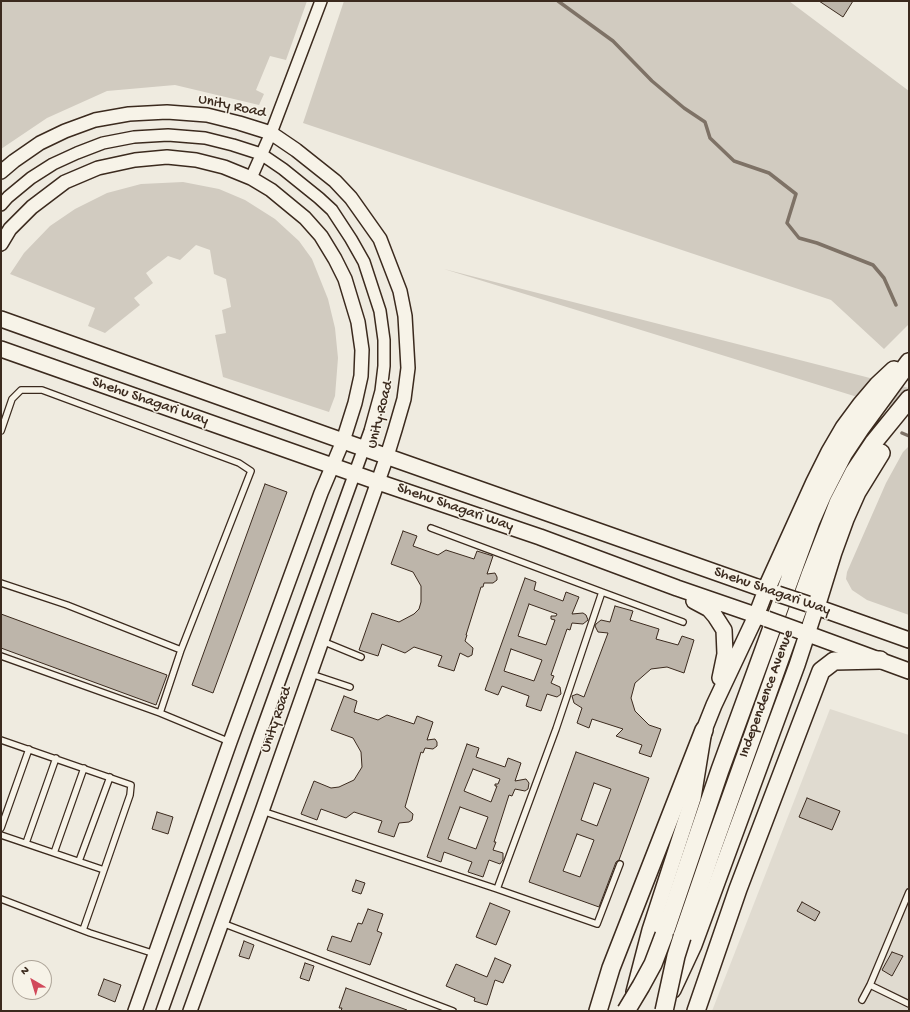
<!DOCTYPE html>
<style>
body{margin:0}
#map{position:relative;width:910px;height:1012px;overflow:hidden;background:#efebe0;font-family:"Gochi Hand",sans-serif}
canvas{display:block}
.frame{position:absolute;inset:0;border:2px solid #3b2a1e;pointer-events:none}
.north{position:absolute;left:12px;top:960px;width:40px;height:40px;box-sizing:border-box;background:#f7f3e8;border:1px solid #aca397;border-radius:50%;rotate:322deg;font-size:11px;font-weight:700;line-height:16px;text-align:center;color:#3b2a1e}
.north::after{content:'';display:block;margin:auto;width:14px;height:18px;background:#d1495b;clip-path:polygon(50% 0,100% 100%,50% 72%,0 100%)}
</style>
<div id="map">
<canvas width="910" height="1012"></canvas>
<div class="frame"></div>
<div class="north">N</div>
</div>
<script>
const ctx = document.querySelector('canvas').getContext('2d');
ctx.lineJoin = 'round';
function paint(path, color) {
  ctx.fillStyle = color;
  ctx.fill(path, 'evenodd');
}
function poly(rows) {
  const path = new Path2D();
  for (const r of rows) {
    path.moveTo(r[0], r[1]);
    for (let i = 2; i < r.length; i += 2) path.lineTo(r[i], r[i + 1]);
  }
  return path;
}
function trace(path, color, width, dash) {
  ctx.strokeStyle = color;
  ctx.lineWidth = width;
  ctx.lineCap = dash ? 'butt' : 'round';
  ctx.setLineDash(dash || []);
  ctx.stroke(path);
}
function drawText(font, color, halo, rows, align = 'center') {
  ctx.font = font + ' "Gochi Hand",sans-serif';
  ctx.lineWidth = 3;
  ctx.setLineDash([]);
  ctx.textBaseline = 'middle';
  ctx.strokeStyle = halo;
  ctx.fillStyle = color;
  for (const [text, x, y, turn = 0] of rows) {
    ctx.save();
    ctx.translate(x, y);
    ctx.rotate((+turn || 0) * Math.PI / 180);
    ctx.textAlign = isNaN(turn) ? turn : align;
    if (halo) ctx.strokeText(text, 0, 0);
    ctx.fillText(text, 0, 0);
    ctx.restore();
  }
}
const built = poly([
 [830,709,909,735,909,1011,712,1011]
]);
const green = poly([
 [1,1,307,1,286,60,270,56,256,90,264,94,259,105,175,85,107,91,47,118,1,149],
 [344,1,789,1,909,91,909,324,884,349,831,300,303,123],
 [183,182,219,189,245,200,275,219,299,241,312,259,328,299,335,328,338,358,335,396,329,412,223,377,215,335,226,333,222,310,231,307,226,279,214,274,210,250,196,245,180,260,168,256,146,273,153,283,134,298,140,305,105,333,88,326,95,308,10,274,24,253,50,226,75,209,107,193,141,184],
 [444,269,909,388,909,413],
 [909,446,909,615,867,600,852,590,846,579,847,572,886,483,903,452]
]);
const stream = poly([
 [558,1,613,41,652,81,684,108,705,122,710,138,734,161,769,173,796,194,787,223,799,238,817,243,873,265,884,278,896,305],
 [902,433,909,436]
]);
const building = poly([
 [819,1,853,1,843,17,819,1],
 [265,484,287,492,213,693,192,685,265,484],
 [403,531,417,536,413,546,438,555,446,550,474,559,477,551,493,556,487,574,495,573,497,577,497,580,493,583,484,583,483,587,481,587,466,635,467,635,465,641,473,648,472,655,468,657,460,653,454,671,438,666,442,656,414,647,405,653,382,644,378,656,359,650,372,613,399,622,414,614,419,609,421,602,421,586,413,572,391,564,403,531],
 [525,578,536,582,534,590,563,601,566,592,579,597,572,614,583,613,586,615,588,620,583,624,572,623,570,630,567,629,551,675,554,676,551,683,560,687,561,694,557,697,547,694,541,711,526,706,529,696,502,686,498,695,485,690,525,578],
 [529,604,557,614,556,616,551,616,551,619,555,620,546,645,518,636,529,604],
 [511,649,542,660,534,681,504,671,511,649],
 [615,606,633,611,630,620,659,629,656,639,678,645,682,636,694,640,684,673,667,667,651,669,635,683,631,698,635,711,649,725,661,729,651,757,639,753,642,745,616,736,623,729,592,719,589,728,577,723,582,708,574,703,572,696,577,694,584,697,608,633,598,632,595,626,596,624,601,620,610,622,615,606],
 [1,614,167,675,156,705,1,648,1,614],
 [344,696,357,701,354,712,378,720,387,715,414,724,417,716,433,722,427,740,435,739,437,742,437,746,433,749,425,748,423,753,421,752,405,807,413,814,412,820,409,822,399,823,394,837,378,832,382,821,354,812,346,818,321,809,317,820,301,814,314,781,331,788,339,787,354,780,362,767,361,752,353,738,331,730,344,696],
 [467,744,479,748,476,757,505,767,508,758,521,763,515,781,526,779,529,783,528,789,525,791,515,789,512,796,509,795,494,842,496,842,493,850,503,853,503,860,500,864,489,860,483,877,468,872,472,862,444,852,441,862,427,857,467,744],
 [473,769,500,779,498,784,495,784,495,786,497,786,491,802,464,791,473,769],
 [460,807,488,817,476,849,448,839,460,807],
 [576,752,649,778,619,860,616,862,599,907,529,882,576,752],
 [594,783,611,789,597,826,581,820,594,783],
 [577,834,594,840,580,877,563,871,577,834],
 [807,798,840,811,832,830,799,817,807,798],
 [157,812,173,817,168,834,152,829,157,812],
 [356,880,365,883,361,894,352,891,356,880],
 [802,902,820,912,815,921,797,911,802,902],
 [490,903,510,911,496,945,476,937,490,903],
 [368,909,383,914,377,931,382,933,370,965,327,950,332,936,351,942,358,923,362,924,368,909],
 [244,941,254,945,249,959,239,956,244,941],
 [892,952,903,956,892,976,882,970,892,952],
 [495,958,511,965,503,983,495,980,487,1005,474,1001,475,998,446,986,456,964,487,977,495,958],
 [305,963,314,966,309,981,300,978,305,963],
 [104,979,121,985,115,1002,98,995,104,979],
 [346,988,407,1010,407,1011,341,1011,342,1008,339,1008,346,988]
]);
const service = poly([
 [1,431,12,399,21,390,42,390,239,463,251,471,181,650,160,713],
 [431,528,602,592],
 [1,583,67,605,181,650],
 [322,641,361,657],
 [1,656,160,713,230,742],
 [311,674,350,687],
 [1,740,131,785,130,795,104,870],
 [262,811,497,889],
 [1,828,29,749],
 [1,835,104,870,83,930],
 [26,843,56,758],
 [54,853,84,768],
 [79,861,110,777],
 [620,864,597,924,497,889,556,729,602,592,683,622],
 [1,899,90,933,155,954],
 [222,923,453,1011],
 [870,985,909,1004],
 [862,1000,870,985,909,892]
]);
const minor = poly([
 [251,178,271,133,321,1],
 [1,205,8,197,31,178,53,164,77,153,103,143,134,137,168,135,205,138,233,145,261,154,283,169,319,198,332,210,351,239,364,262,380,311,384,340,384,366,381,391,370,431,259,738,162,1011]
]);
const tertiary = poly([
 [1,172,14,161,40,143,65,131,95,120,129,114,167,112,207,115,239,123,271,133,296,150,335,181,351,198,380,239,400,291,405,316,408,368,404,399,395,430,387,456,262,811,190,1011],
 [1,244,10,229,32,207,65,182,98,168,135,160,167,157,196,160,224,167,251,178,271,190,305,218,321,236,335,259,345,279,358,322,362,350,361,376,355,403,343,441,321,493,230,742,135,1011]
]);
const secondary = poly([
 [1,319,343,441,777,594],
 [1,349,378,482,540,537,677,588,767,619],
 [694,601,709,609,715,616,724,630,725,654,720,678],
 [808,604,909,640],
 [800,631,909,671],
 [673,990,694,945,797,665,816,607],
 [634,992,650,930,693,798,704,730,714,705,756,616,766,590]
]);
const primary = poly([
 [766,590,815,482,830,452,844,428,861,405,878,385,894,370],
 [816,607,833,552,845,519,857,492,881,453],
 [664,935,720,770,811,521,822,496,844,453,860,429,909,362],
 [682,937,714,844,810,575,838,503,854,472,874,442,909,399],
 [598,1011,611,968,704,730],
 [696,1011,738,889,821,671,834,661,880,660]
]);
const secondaryBridge = poly([
 [778,594,808,604],
 [767,619,800,631]
]);
const primaryBridge = poly([
 [626,1011,641,986,653,964,664,935],
 [664,1011,676,956,682,937]
]);
const streetNames = [
 ["Unity Road",232,107,12],
 ["Shehu Shagari Way",150,402,19],
 ["Unity Road",381,415,-76],
 ["Shehu Shagari Way",455,508,19],
 ["Shehu Shagari Way",772,592,19],
 ["Independence Avenue",767,694,-70],
 ["Unity Road",277,720,-71]
];
paint(built, '#e0dbd0');
paint(green, '#d1cbc0');
trace(stream, '#7e7266', 3.5);
paint(building, '#bdb5aa');
trace(building, '#3b2a1e', 1);
trace(service, '#3b2a1e', 8);
trace(minor, '#3b2a1e', 14);
trace(tertiary, '#3b2a1e', 16);
trace(secondary, '#3b2a1e', 18);
trace(primary, '#3b2a1e', 20);
trace(service, '#f7f3e8', 5.5);
trace(minor, '#f7f3e8', 11);
trace(tertiary, '#f7f3e8', 13);
trace(secondary, '#f7f3e8', 15);
trace(primary, '#f7f3e8', 17);
trace(secondaryBridge, '#3b2a1e', 18, []);
trace(primaryBridge, '#3b2a1e', 20, []);
trace(secondaryBridge, '#f7f3e8', 15);
trace(primaryBridge, '#f7f3e8', 17);
drawText('15px', '#3b2a1e', '#f7f3e8', streetNames);
</script>
